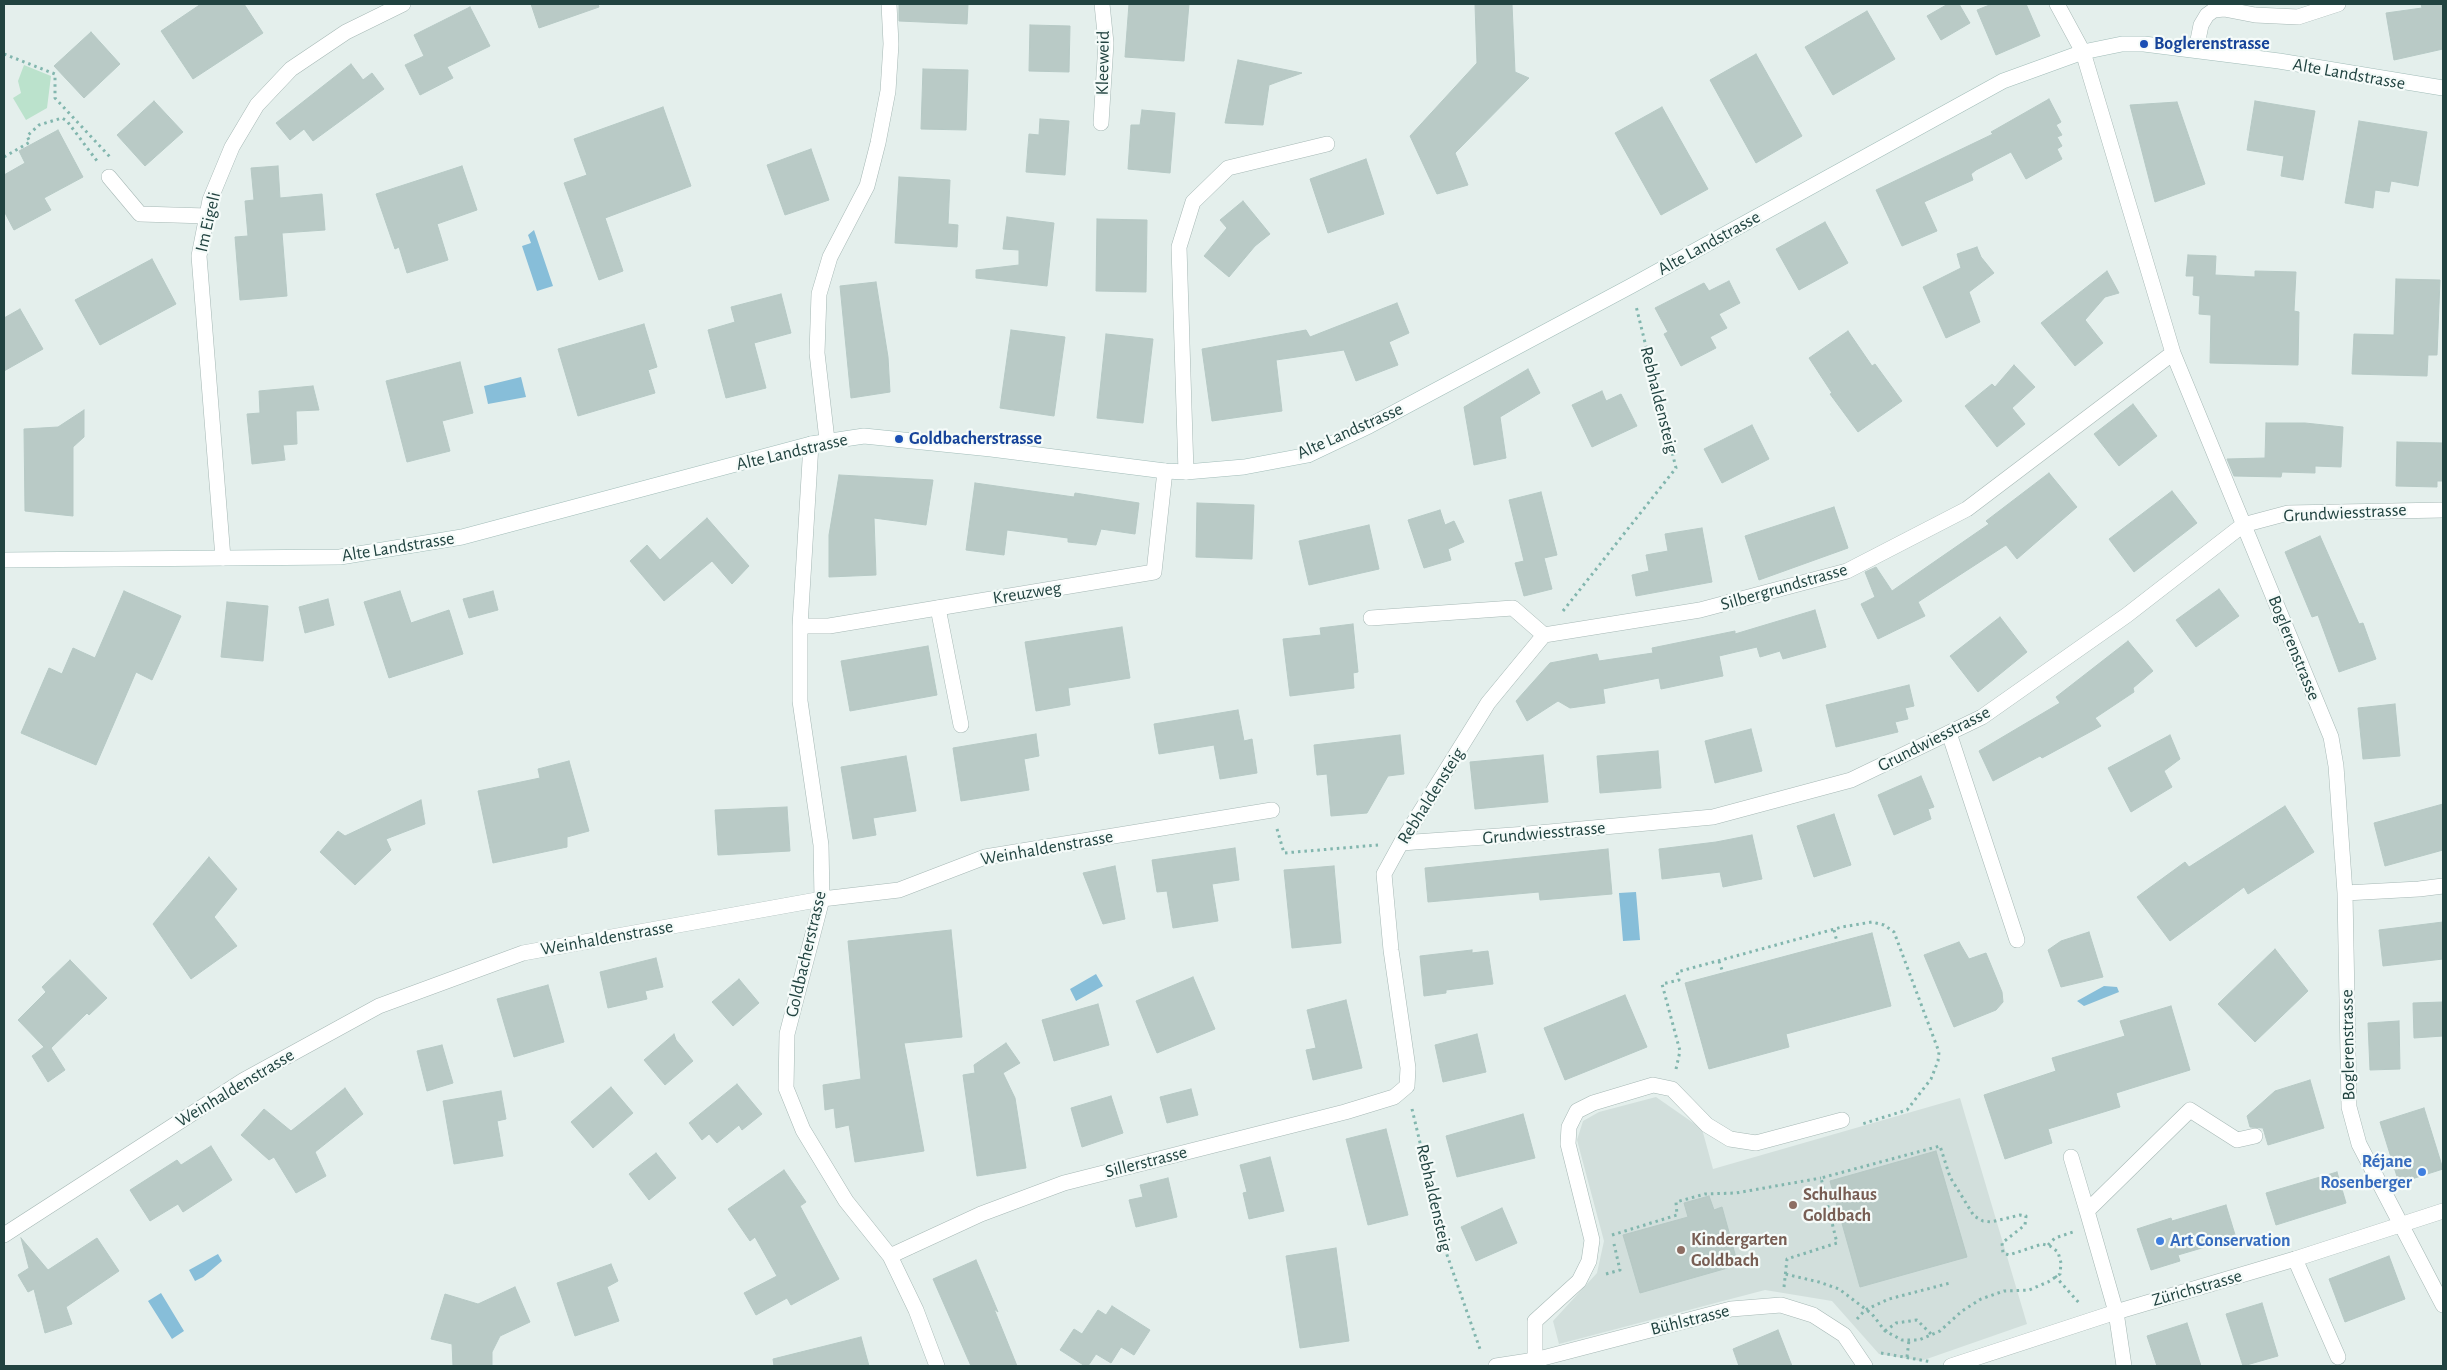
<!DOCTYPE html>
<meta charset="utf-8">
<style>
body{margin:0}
#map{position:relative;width:2447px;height:1370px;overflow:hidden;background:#e4efec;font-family:"Alegreya Sans",sans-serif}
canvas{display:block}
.frame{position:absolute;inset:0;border:5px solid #214340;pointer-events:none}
</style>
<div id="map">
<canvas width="2447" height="1370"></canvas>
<div class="frame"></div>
</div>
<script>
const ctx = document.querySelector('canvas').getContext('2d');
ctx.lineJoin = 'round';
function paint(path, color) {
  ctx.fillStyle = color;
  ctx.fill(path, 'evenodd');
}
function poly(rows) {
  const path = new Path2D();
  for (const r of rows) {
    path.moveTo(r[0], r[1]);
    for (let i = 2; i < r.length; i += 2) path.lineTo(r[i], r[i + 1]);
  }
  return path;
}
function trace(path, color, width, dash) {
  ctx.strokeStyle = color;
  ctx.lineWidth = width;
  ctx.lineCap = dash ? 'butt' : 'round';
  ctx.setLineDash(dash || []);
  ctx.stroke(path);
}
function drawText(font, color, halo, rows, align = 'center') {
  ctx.font = font + ' "Alegreya Sans",sans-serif';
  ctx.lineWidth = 4.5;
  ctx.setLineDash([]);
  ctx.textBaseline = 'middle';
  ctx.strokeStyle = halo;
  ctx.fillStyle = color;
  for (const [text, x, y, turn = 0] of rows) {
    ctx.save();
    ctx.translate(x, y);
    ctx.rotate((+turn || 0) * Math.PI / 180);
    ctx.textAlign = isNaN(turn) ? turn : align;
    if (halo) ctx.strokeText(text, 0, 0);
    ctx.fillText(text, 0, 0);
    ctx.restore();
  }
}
const built = poly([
 [1656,1097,1702,1129,1713,1169,1960,1098,2027,1324,1921,1361,1879,1354,1832,1301,1765,1290,1559,1344,1553,1321,1597,1273,1604,1241,1577,1140,1583,1121,1599,1112]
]);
const green = poly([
 [24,65,51,76,47,108,26,120,13,98,21,93,18,81]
]);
const water = poly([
 [534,230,553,286,537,291,522,246,531,243,528,235],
 [521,377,526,397,488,404,484,386],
 [1636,892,1640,940,1623,941,1619,893],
 [1096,974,1103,986,1076,1001,1070,989],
 [2104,986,2117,987,2119,992,2084,1006,2077,1001],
 [218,1254,222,1261,203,1277,195,1281,189,1270],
 [161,1293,184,1331,172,1339,148,1301]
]);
const building = poly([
 [201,4,244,4,263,33,193,79,161,31,201,4],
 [531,4,598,4,599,7,539,28,531,4],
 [899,4,968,4,967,24,899,21,899,4],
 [1129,4,1189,4,1184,61,1125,57,1129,4],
 [1475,4,1512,4,1515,72,1529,78,1455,153,1468,185,1437,194,1410,136,1477,63,1475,4],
 [1948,4,1959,4,1970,23,1941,40,1927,16,1948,4],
 [1992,4,2026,4,2040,36,1996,55,1977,10,1992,4],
 [2421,4,2443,4,2443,49,2394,60,2386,13,2422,8,2421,4],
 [470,7,490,46,447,67,453,78,420,95,405,65,424,56,414,35,470,7],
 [1867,11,1895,59,1833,95,1805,47,1867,11],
 [1030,25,1070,26,1069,72,1029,71,1030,25],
 [91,32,120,64,84,98,54,66,91,32],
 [1756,54,1802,136,1756,163,1710,80,1756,54],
 [1238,60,1302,73,1269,85,1263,125,1225,123,1238,60],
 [351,64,363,80,372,73,384,89,313,141,304,129,290,140,276,123,351,64],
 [923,69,968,70,966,130,921,129,923,69],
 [2049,99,2061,122,2056,125,2062,135,2057,137,2062,146,2057,149,2062,159,2026,179,2011,152,1976,170,1971,174,1973,180,1924,202,1937,231,1902,246,1876,190,1993,134,1991,132,2049,99],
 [154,101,183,132,145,166,117,135,154,101],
 [2255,101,2315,111,2303,180,2281,176,2284,156,2247,150,2255,101],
 [2177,102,2205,184,2155,202,2130,105,2177,102],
 [663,107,691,186,605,218,623,271,599,280,564,183,587,175,574,139,663,107],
 [1662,107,1708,189,1661,215,1615,133,1662,107],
 [1142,110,1175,113,1170,173,1128,169,1131,125,1140,125,1142,110],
 [1040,119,1069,121,1065,175,1026,172,1029,134,1039,135,1040,119],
 [2359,121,2427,132,2418,186,2391,181,2389,192,2375,190,2373,208,2345,203,2359,121],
 [58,130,83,177,44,198,51,210,14,230,4,211,4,175,25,163,19,151,58,130],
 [811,149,829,200,785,215,767,165,811,149],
 [1366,159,1384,214,1328,233,1310,179,1366,159],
 [278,166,280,198,322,194,325,230,282,233,287,296,240,300,235,237,248,236,245,201,254,200,251,168,278,166],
 [462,166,477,210,437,224,448,260,407,273,399,247,395,249,376,194,462,166],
 [899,177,950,180,948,224,958,225,957,247,895,243,899,177],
 [1243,201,1270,234,1255,246,1229,277,1204,256,1227,228,1220,220,1243,201],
 [1007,217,1054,223,1047,286,976,278,976,270,1019,265,1019,250,1003,249,1007,217],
 [1097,219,1147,220,1146,292,1096,291,1097,219],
 [1825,222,1848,263,1799,290,1776,249,1825,222],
 [1977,247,1981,257,1994,273,1969,292,1980,322,1946,338,1923,287,1961,268,1957,254,1977,247],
 [2188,255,2216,256,2215,275,2255,277,2255,271,2296,272,2294,311,2299,312,2298,365,2210,363,2211,315,2199,314,2200,296,2193,295,2194,276,2186,276,2188,255],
 [152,259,176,304,100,345,75,300,152,259],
 [2107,271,2119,293,2105,297,2085,320,2103,343,2075,366,2041,323,2107,271],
 [2396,279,2440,280,2437,355,2428,355,2427,376,2352,374,2354,334,2394,335,2396,279],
 [1729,281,1740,303,1719,314,1727,328,1710,337,1716,348,1681,366,1664,334,1668,332,1655,308,1704,283,1709,291,1729,281],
 [876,282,888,357,890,392,851,398,840,286,876,282],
 [781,294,791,333,754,343,766,388,726,398,708,330,735,322,731,307,781,294],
 [1397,303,1409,333,1389,342,1398,365,1356,381,1344,350,1276,360,1282,411,1212,421,1202,349,1306,330,1310,337,1397,303],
 [20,309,43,349,4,371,4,318,20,309],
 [644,324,657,367,648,370,655,393,578,416,558,349,644,324],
 [1011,330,1065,337,1054,416,1000,408,1011,330],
 [1848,331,1872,366,1875,364,1902,401,1858,432,1830,394,1832,393,1809,358,1848,331],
 [1106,334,1153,339,1143,423,1097,418,1106,334],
 [460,362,473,413,442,421,450,451,407,462,386,381,460,362],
 [2014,365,2035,387,2012,408,2025,424,1997,447,1965,406,1992,384,1995,387,2014,365],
 [1528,369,1540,393,1500,417,1506,458,1474,465,1464,407,1528,369],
 [313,386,319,410,296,411,297,444,283,445,285,460,252,464,247,414,260,413,259,391,313,386],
 [1602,391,1606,401,1621,394,1637,426,1592,447,1572,405,1602,391],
 [2133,404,2157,436,2119,466,2094,434,2133,404],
 [84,410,84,437,73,447,73,516,25,511,24,429,58,427,84,410],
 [2266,423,2305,423,2343,427,2341,467,2315,466,2315,473,2282,472,2281,477,2234,476,2227,459,2265,458,2266,423],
 [1752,425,1769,459,1722,483,1704,449,1752,425],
 [2397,442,2443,443,2443,481,2437,481,2437,487,2396,486,2397,442],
 [2049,473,2077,507,2017,559,2006,545,1918,602,1925,616,1878,639,1861,604,1875,597,1865,572,1876,567,1892,591,1989,524,1986,521,2049,473],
 [839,475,933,480,926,525,874,518,876,575,829,577,829,535,839,475],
 [975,483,1074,497,1075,493,1139,503,1135,534,1101,529,1096,545,1068,542,1068,538,1007,530,1004,555,966,550,975,483],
 [2172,491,2197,523,2134,572,2109,539,2172,491],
 [1541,492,1557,555,1544,558,1552,589,1524,596,1515,563,1524,561,1509,500,1541,492],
 [1197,503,1254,505,1252,559,1196,557,1197,503],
 [1834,507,1848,548,1759,580,1745,536,1834,507],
 [1440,510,1445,525,1454,521,1464,542,1448,549,1451,560,1424,568,1408,520,1440,510],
 [707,518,749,566,732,584,712,561,664,601,630,561,647,545,660,560,707,518],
 [1369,525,1379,569,1309,585,1299,541,1369,525],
 [1702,528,1712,582,1636,596,1632,575,1649,571,1646,555,1668,551,1665,534,1702,528],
 [2320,536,2359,624,2363,623,2376,659,2339,672,2318,615,2312,617,2285,552,2320,536],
 [2219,589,2239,616,2196,647,2176,620,2219,589],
 [124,591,181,616,152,680,136,672,96,765,21,733,49,668,62,674,73,648,95,658,124,591],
 [400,591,411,623,449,610,463,654,389,678,364,602,400,591],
 [493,591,498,610,469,618,463,599,493,591],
 [328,599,334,625,305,633,299,607,328,599],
 [227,602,268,606,263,661,221,657,227,602],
 [1815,610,1826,647,1783,659,1780,651,1760,657,1757,647,1719,656,1723,676,1661,689,1659,678,1603,689,1605,703,1570,708,1558,701,1527,721,1516,701,1550,663,1597,654,1599,661,1653,653,1652,648,1735,631,1735,634,1815,610],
 [2000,617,2027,652,1978,692,1950,656,2000,617],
 [1353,624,1358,672,1353,673,1354,688,1290,696,1283,639,1321,635,1320,628,1353,624],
 [1122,627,1130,678,1068,688,1070,705,1036,711,1025,642,1122,627],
 [2128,641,2153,671,2133,688,2134,692,2095,718,2101,726,2042,758,2040,756,1993,781,1979,751,2060,703,2056,697,2128,641],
 [928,646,937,695,850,711,841,661,928,646],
 [1909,685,1914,706,1905,708,1908,719,1895,722,1898,732,1836,747,1826,705,1909,685],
 [2395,704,2400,756,2363,759,2358,708,2395,704],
 [1238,710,1244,741,1252,739,1257,773,1220,779,1214,745,1159,754,1154,724,1238,710],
 [1751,729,1762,771,1715,783,1705,741,1751,729],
 [1036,734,1039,756,1024,759,1029,790,961,801,953,748,1036,734],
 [1400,735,1404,774,1388,776,1367,813,1331,816,1327,774,1317,775,1314,745,1400,735],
 [2170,735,2180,759,2164,771,2172,787,2131,812,2108,768,2170,735],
 [1658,751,1661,788,1600,793,1597,756,1658,751],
 [1543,755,1548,802,1475,809,1470,762,1543,755],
 [906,756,916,811,873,818,876,835,853,839,841,767,906,756],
 [569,761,589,831,567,837,567,847,493,863,478,791,540,778,538,769,569,761],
 [1921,776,1934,807,1928,809,1931,819,1894,835,1878,795,1921,776],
 [421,800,425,824,386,839,391,850,355,885,320,852,338,831,345,836,421,800],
 [2443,804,2443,850,2385,866,2374,823,2443,804],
 [2285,806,2314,852,2248,894,2244,887,2170,941,2137,897,2185,862,2189,867,2285,806],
 [787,807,790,851,718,855,715,810,787,807],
 [1834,814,1851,865,1814,877,1797,826,1834,814],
 [1752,835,1762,879,1723,887,1720,872,1662,879,1659,849,1716,842,1752,835],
 [1235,848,1239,880,1212,884,1218,921,1173,928,1167,891,1157,892,1152,860,1235,848],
 [1608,849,1612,894,1540,900,1539,892,1428,902,1425,868,1608,849],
 [209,857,237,889,214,917,237,946,191,979,153,924,209,857],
 [1115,866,1125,919,1103,924,1083,873,1115,866],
 [1334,866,1341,943,1292,948,1284,870,1334,866],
 [2443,922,2443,959,2383,966,2379,930,2443,922],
 [951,930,962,1037,904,1043,924,1151,855,1162,849,1125,836,1128,834,1108,825,1110,823,1085,861,1079,848,941,951,930],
 [2089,932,2103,977,2061,987,2048,950,2061,941,2089,932],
 [1872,933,1891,1006,1786,1034,1789,1047,1709,1069,1685,983,1872,933],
 [1959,942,1969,959,1986,953,2002,992,2003,1002,1996,1010,1954,1027,1924,955,1959,942],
 [2275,949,2308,991,2255,1042,2218,1004,2275,949],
 [1472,950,1472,953,1488,951,1493,984,1446,990,1446,993,1424,996,1420,956,1472,950],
 [656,958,663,987,645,991,647,999,608,1008,600,972,656,958],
 [70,960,107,998,89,1015,87,1013,51,1048,65,1070,48,1082,32,1056,44,1047,18,1020,46,992,42,987,70,960],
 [1193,977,1215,1029,1157,1053,1136,1001,1193,977],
 [739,979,759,1003,733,1026,712,1002,739,979],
 [548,985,564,1042,514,1057,497,999,548,985],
 [1625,995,1647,1047,1565,1080,1544,1028,1625,995],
 [1346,1000,1362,1068,1313,1080,1306,1050,1316,1048,1307,1010,1346,1000],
 [2443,1002,2443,1036,2414,1038,2413,1003,2443,1002],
 [1098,1004,1109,1045,1054,1061,1042,1020,1098,1004],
 [2171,1006,2190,1070,2116,1093,2120,1107,2048,1129,2052,1143,2005,1159,1984,1095,2056,1071,2052,1058,2125,1036,2120,1021,2171,1006],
 [2399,1021,2400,1069,2370,1070,2368,1023,2399,1021],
 [674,1034,676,1040,693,1061,665,1085,644,1060,674,1034],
 [1477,1034,1486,1072,1443,1082,1435,1045,1477,1034],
 [1006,1043,1020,1063,1003,1073,1015,1098,1026,1168,977,1176,963,1075,975,1073,974,1065,1006,1043],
 [442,1045,453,1083,427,1091,417,1051,442,1045],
 [2310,1080,2324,1128,2268,1145,2263,1128,2250,1127,2247,1116,2275,1091,2310,1080],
 [737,1084,762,1114,742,1130,739,1125,717,1143,709,1134,702,1140,689,1123,737,1084],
 [611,1087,633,1113,593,1148,571,1122,611,1087],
 [345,1088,363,1114,315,1152,326,1176,296,1193,274,1157,269,1160,241,1135,264,1109,291,1131,345,1088],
 [1191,1089,1198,1115,1167,1123,1160,1097,1191,1089],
 [501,1091,506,1119,497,1121,503,1156,454,1164,443,1101,501,1091],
 [1111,1096,1123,1133,1082,1147,1071,1108,1111,1096],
 [2424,1108,2443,1169,2399,1183,2380,1122,2424,1108],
 [1523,1114,1535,1158,1457,1177,1446,1136,1523,1114],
 [1386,1129,1408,1215,1368,1225,1346,1139,1386,1129],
 [211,1146,232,1180,183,1212,178,1204,150,1221,130,1190,177,1160,181,1165,211,1146],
 [1936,1151,1967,1257,1860,1287,1830,1181,1936,1151],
 [656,1153,676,1178,649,1200,629,1174,656,1153],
 [1270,1157,1284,1211,1249,1219,1243,1193,1247,1192,1240,1165,1270,1157],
 [784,1170,806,1202,800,1206,839,1279,791,1305,787,1298,756,1315,744,1293,777,1276,755,1237,750,1241,728,1209,784,1170],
 [2337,1172,2346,1203,2276,1225,2266,1193,2337,1172],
 [1168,1178,1177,1217,1136,1227,1129,1200,1143,1197,1140,1185,1168,1178],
 [1709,1196,1714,1210,1722,1207,1738,1265,1640,1293,1623,1235,1688,1217,1684,1203,1709,1196],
 [2226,1205,2236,1238,2178,1255,2180,1261,2151,1270,2137,1229,2171,1218,2172,1221,2226,1205],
 [1502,1208,1517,1243,1476,1261,1461,1227,1502,1208],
 [21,1238,48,1270,97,1238,119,1271,66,1307,72,1324,45,1333,34,1289,28,1292,18,1275,29,1268,21,1238],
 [1336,1248,1349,1341,1300,1348,1286,1256,1336,1248],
 [2389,1256,2405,1299,2345,1322,2329,1279,2389,1256],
 [976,1260,998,1312,994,1309,1017,1366,971,1366,933,1279,976,1260],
 [611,1264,618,1281,607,1287,619,1321,575,1336,557,1283,611,1264],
 [515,1287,530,1322,500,1336,492,1352,492,1366,453,1366,452,1344,431,1339,445,1294,478,1304,515,1287],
 [2262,1303,2278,1356,2243,1366,2226,1314,2262,1303],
 [1112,1306,1150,1330,1134,1355,1121,1347,1111,1363,1096,1354,1088,1366,1085,1366,1060,1350,1074,1329,1082,1334,1098,1310,1106,1315,1112,1306],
 [2187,1323,2201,1366,2157,1366,2147,1336,2187,1323],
 [1778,1330,1792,1366,1739,1366,1733,1349,1778,1330],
 [861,1337,869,1366,774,1366,773,1359,861,1337]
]);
const path = poly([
 [4,54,55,74,55,98,110,157],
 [4,157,30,142,27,136,39,125,62,118,67,121,97,161],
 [1563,611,1676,468,1636,306],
 [1277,829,1284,853,1378,845],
 [1834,930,1837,942],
 [1719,961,1723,973],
 [1676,1069,1680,1051,1662,984,1679,980,1677,972,1842,927,1872,922,1884,925,1894,932,1939,1052,1938,1061,1931,1079,1907,1110,1862,1124],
 [1412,1109,1446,1252,1481,1352],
 [1612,1235,1677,1215,1676,1202,1705,1194,1736,1193,1821,1178],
 [2048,1245,2055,1238,2073,1232],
 [1606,1274,1620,1270,1614,1244],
 [2055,1276,2080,1304],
 [1784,1287,1787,1259,1837,1243,1821,1178,1940,1146,1950,1177,1974,1216,1983,1221,1991,1222,2020,1215,2026,1216,2025,1225,2002,1243,2003,1253,2009,1255,2042,1244,2050,1246,2058,1252,2061,1263,2060,1274,2048,1282,2029,1290,2004,1291,1981,1299,1962,1311,1940,1331,1919,1340,1902,1340,1885,1331,1872,1314,1839,1289,1819,1282,1785,1274],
 [1857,1319,1865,1310,1889,1299,1950,1283],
 [1885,1331,1896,1323,1917,1320,1931,1334],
 [1881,1353,1932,1362],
 [1907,1357,1909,1340]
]);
const lane = poly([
 [109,177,140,214,207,216],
 [1186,472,1179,247,1193,202,1228,168,1327,144],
 [938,608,961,725],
 [1949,733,2017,940],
 [2071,1157,2087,1211,2190,1110,2237,1140,2255,1136],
 [2087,1211,2116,1312],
 [2295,1259,2338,1357],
 [1535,1360,1535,1321,1579,1281,1589,1261,1592,1240,1568,1144,1569,1127,1577,1111,1593,1103,1653,1085,1672,1089,1707,1125,1730,1139,1756,1143,1842,1120]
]);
const street = poly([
 [2057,4,2083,52,2173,353,2331,737,2336,766,2345,893,2349,1107,2359,1144,2443,1305],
 [2196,50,2201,25,2207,15,2214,10,2224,9,2255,15,2298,17,2338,4],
 [1101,123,1106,43,1102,4],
 [827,440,817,353,819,294,830,257,867,186,878,143,888,91,891,44,889,4],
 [811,444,800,626,800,701,821,845,822,899,787,1034,786,1088,803,1130,846,1201,890,1256,916,1310,937,1366],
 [223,558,199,256,210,200,232,147,257,105,291,69,346,32,403,4],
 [1371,618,1513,608,1544,635,1700,610,1847,571,1967,509,2173,353],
 [800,626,829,626,1154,572,1165,471],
 [1401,843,1527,834,1713,817,1851,780,1982,717,2127,615,2243,525,2288,513,2443,510],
 [2345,893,2419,889,2443,886],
 [4,1235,244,1080,379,1006,523,953,822,899,899,890,985,857,1272,810],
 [890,1256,981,1214,1064,1183,1345,1112,1394,1097,1407,1086,1408,1068,1391,950,1384,874,1401,843,1488,703,1544,635],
 [2116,1312,2124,1366],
 [1496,1366,1535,1360,1731,1309,1781,1305,1813,1315,1844,1335,1865,1366],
 [1951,1366,2116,1312,2295,1259,2443,1211]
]);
const secondary = poly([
 [4,560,340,557,462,537,811,444,864,436,991,449,1165,471,1186,472,1244,467,1308,455,1369,426,1631,286,2003,81,2083,52,2122,44,2144,44,2279,61,2443,88]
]);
const markers = [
 [2144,44,5,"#1a4fb4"],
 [899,439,5,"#1a4fb4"],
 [2422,1172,5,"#3f7fe0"],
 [1793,1205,5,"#8d6e63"],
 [2160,1241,5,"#3f7fe0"],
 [1681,1250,5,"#8d6e63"]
];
const transitNames = [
 ["Boglerenstrasse",2154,44],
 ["Goldbacherstrasse",909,439]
];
const streetNames = [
 ["Kleeweid",1103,63,-89],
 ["Alte Landstrasse",2349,74,10],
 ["Im Eigeli",208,222,-77],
 ["Alte Landstrasse",1709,243,-29],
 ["Rebhaldensteig",1659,400,76],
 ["Alte Landstrasse",1350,431,-24],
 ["Alte Landstrasse",792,452,-13],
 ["Grundwiesstrasse",2345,513,-3],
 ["Alte Landstrasse",398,547,-9],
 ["Silbergrundstrasse",1784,587,-16],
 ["Kreuzweg",1027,593,-9],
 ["Boglerenstrasse",2294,648,68],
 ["Grundwiesstrasse",1934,739,-27],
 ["Rebhaldensteig",1431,796,-58],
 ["Grundwiesstrasse",1544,833,-5],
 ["Weinhaldenstrasse",1047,848,-10],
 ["Weinhaldenstrasse",607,938,-10],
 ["Goldbacherstrasse",806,954,-77],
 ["Boglerenstrasse",2348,1045,-91],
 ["Weinhaldenstrasse",235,1088,-31],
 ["Sillerstrasse",1146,1162,-14],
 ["Rebhaldensteig",1434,1198,77],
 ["Zürichstrasse",2197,1288,-16],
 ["Bühlstrasse",1690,1320,-14]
];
const shopNames = [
 ["Réjane",2412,1162],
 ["Rosenberger",2412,1183],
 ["Art Conservation",2170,1241,"left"]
];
const educationNames = [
 ["Schulhaus",1803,1195],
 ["Goldbach",1803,1216],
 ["Kindergarten",1691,1240],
 ["Goldbach",1691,1261]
];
paint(built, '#d2dfdc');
paint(green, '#bbe2cc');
paint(water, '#87bed9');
paint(building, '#b9cac6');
trace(building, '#b6c9c5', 1);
trace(lane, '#a6b8b5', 16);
trace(street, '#a6b8b5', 16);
trace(secondary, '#a1bcb8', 16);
trace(path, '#82b6ae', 3, [2.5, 4]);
trace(lane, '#fff', 15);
trace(street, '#fff', 15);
trace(secondary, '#fff', 15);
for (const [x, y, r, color] of markers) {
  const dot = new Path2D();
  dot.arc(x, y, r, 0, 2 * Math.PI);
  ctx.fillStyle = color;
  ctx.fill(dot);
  trace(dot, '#f5fbf9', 2);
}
drawText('bold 18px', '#164399', '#f5fbf9', transitNames, 'left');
drawText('18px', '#214340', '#f5fbf9', streetNames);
drawText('bold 18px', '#366cbe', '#f5fbf9', shopNames, 'right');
drawText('bold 18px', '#785e54', '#f5fbf9', educationNames, 'left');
</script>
